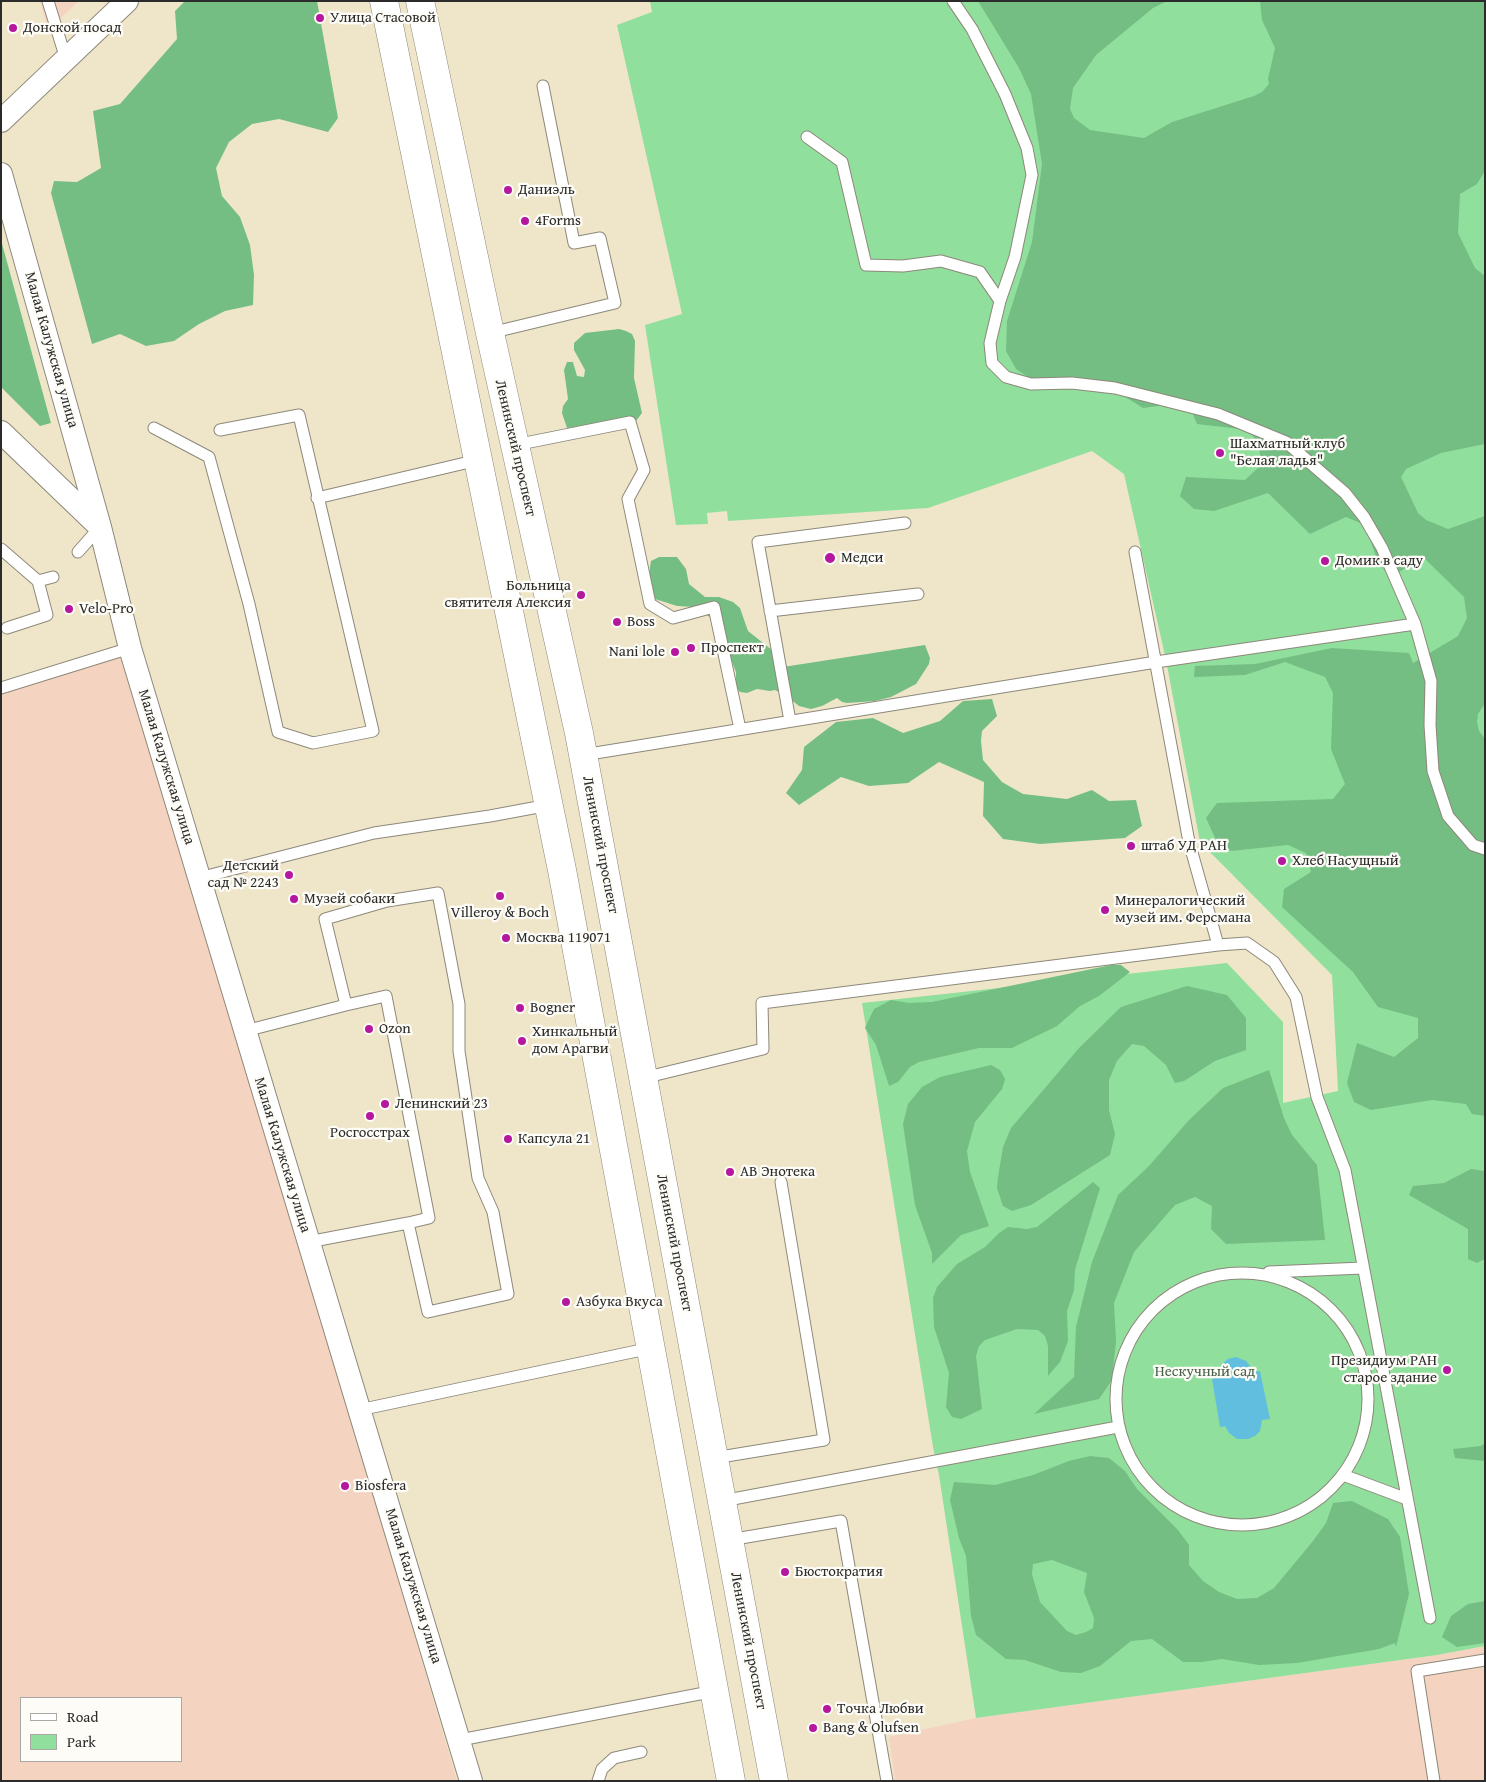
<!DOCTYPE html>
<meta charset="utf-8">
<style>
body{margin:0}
#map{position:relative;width:1486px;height:1782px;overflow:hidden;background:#efe6ca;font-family:"Gentium Book Plus",serif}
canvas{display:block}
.frame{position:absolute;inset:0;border:2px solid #2b2b2b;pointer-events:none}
.legend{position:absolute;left:20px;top:1697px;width:162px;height:65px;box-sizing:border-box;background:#fdfcf7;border:1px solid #a9a8a5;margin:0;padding:6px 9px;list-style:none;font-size:15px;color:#2b2b2b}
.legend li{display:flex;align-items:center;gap:10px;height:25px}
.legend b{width:25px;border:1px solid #a9a8a5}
</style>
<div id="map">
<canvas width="1486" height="1782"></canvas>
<div class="frame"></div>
<ul class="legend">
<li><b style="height:6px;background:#fff"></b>Road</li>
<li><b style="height:14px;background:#91df9d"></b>Park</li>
</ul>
</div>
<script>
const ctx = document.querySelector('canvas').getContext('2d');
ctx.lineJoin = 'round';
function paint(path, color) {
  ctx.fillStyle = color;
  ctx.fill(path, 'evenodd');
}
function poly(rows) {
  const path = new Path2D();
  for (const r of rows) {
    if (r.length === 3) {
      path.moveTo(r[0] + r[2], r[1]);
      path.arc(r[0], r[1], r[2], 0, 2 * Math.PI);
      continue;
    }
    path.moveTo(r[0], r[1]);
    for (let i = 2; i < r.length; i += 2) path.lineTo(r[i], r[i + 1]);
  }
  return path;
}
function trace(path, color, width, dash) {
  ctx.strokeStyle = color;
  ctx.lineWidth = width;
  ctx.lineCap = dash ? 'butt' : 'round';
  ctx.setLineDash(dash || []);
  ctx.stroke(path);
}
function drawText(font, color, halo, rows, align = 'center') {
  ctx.font = font + ' "Gentium Book Plus",serif';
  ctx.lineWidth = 4.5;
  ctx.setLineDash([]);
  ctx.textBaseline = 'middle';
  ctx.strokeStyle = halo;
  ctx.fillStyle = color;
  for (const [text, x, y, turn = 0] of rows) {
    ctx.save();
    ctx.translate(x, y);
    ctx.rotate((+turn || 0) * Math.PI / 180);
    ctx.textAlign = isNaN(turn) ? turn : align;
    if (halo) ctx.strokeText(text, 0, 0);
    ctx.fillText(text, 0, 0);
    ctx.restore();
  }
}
const built = poly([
 [40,1,79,1,48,30],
 [125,647,457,1781,1,1781,1,684],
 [21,1698,181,1698,181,1761,21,1761],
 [1485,1646,1485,1781,895,1781,889,1737,976,1718,1437,1655]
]);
const green = poly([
 [650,1,1485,1,1485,1646,1437,1655,976,1718,939,1475,933,1447,862,1003,1227,963,1283,1022,1283,1103,1338,1091,1332,975,1200,842,1166,660,1124,474,1092,451,928,508,728,521,727,511,707,513,708,524,676,525,645,325,682,314,617,25,652,12]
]);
const forest = poly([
 [185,1,317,1,338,118,328,132,279,119,252,124,229,142,216,168,222,196,240,217,250,245,254,275,253,305,225,311,199,324,174,341,146,346,120,334,92,344,51,193,54,181,77,182,101,168,93,111,120,104,177,39,175,11],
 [978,1,1167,1,1153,8,1096,55,1073,88,1070,109,1074,118,1090,130,1144,138,1172,122,1254,96,1262,92,1269,84,1268,79,1275,48,1262,20,1260,1,1485,1,1485,171,1477,184,1460,194,1458,233,1475,268,1485,276,1485,444,1441,453,1406,469,1401,477,1418,513,1426,520,1448,529,1485,516,1485,703,1478,714,1477,722,1479,731,1485,739,1485,1116,1472,1114,1466,1104,1432,1100,1371,1110,1354,1102,1347,1083,1357,1043,1394,1057,1418,1038,1418,1018,1378,1007,1353,972,1282,907,1284,889,1311,872,1306,853,1288,845,1231,851,1216,840,1206,818,1217,803,1333,799,1345,784,1331,749,1333,693,1325,677,1285,662,1245,675,1194,677,1195,666,1255,664,1332,648,1409,653,1413,663,1458,636,1467,618,1464,597,1422,556,1391,578,1378,562,1365,525,1346,517,1310,534,1268,493,1214,511,1194,509,1180,496,1186,477,1245,480,1261,465,1259,445,1249,430,1197,424,1190,407,1181,403,1143,408,1111,388,1040,385,1016,369,1006,351,1007,321,1032,242,1042,164,1031,94,1019,68],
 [1,240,51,423,40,426,1,387],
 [619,329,626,331,632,334,635,341,634,378,642,413,636,421,629,423,567,428,562,413,563,406,568,399,564,370,567,362,573,362,577,376,584,377,585,370,574,350,574,343,585,333],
 [659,557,677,557,686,569,689,584,705,597,719,597,733,602,740,608,748,631,772,650,783,667,925,645,930,658,929,664,916,684,891,697,875,701,847,703,842,702,837,698,822,706,811,709,799,706,785,695,775,690,770,691,757,689,747,693,740,692,736,688,736,672,732,662,725,632,713,619,694,607,677,606,655,599,652,594,649,578,650,567,651,561],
 [992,699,997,716,982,731,981,741,983,760,1002,782,1023,794,1067,799,1092,790,1109,801,1136,800,1142,826,1125,838,1040,844,1003,839,983,816,984,782,939,762,908,783,869,786,841,777,799,805,786,793,802,770,804,747,836,722,873,718,903,733,940,721,963,701],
 [1111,965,1121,965,1130,972,1099,996,1080,1006,1057,1026,1012,1048,979,1048,919,1062,910,1067,898,1082,889,1086,876,1045,865,1028,874,1009,891,1000,909,1003,932,1002],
 [1187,986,1227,995,1246,1018,1246,1050,1215,1061,1184,1081,1175,1083,1166,1065,1144,1046,1132,1044,1117,1061,1109,1080,1109,1110,1115,1134,1110,1155,1031,1205,1012,1211,1003,1206,997,1188,998,1177,1003,1147,1011,1128,1079,1048,1121,1007],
 [991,1065,1000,1070,1005,1079,1002,1089,975,1122,967,1151,970,1172,989,1226,961,1235,932,1264,932,1253,915,1205,903,1124,908,1104,922,1087,940,1077],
 [1269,1070,1284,1118,1292,1135,1317,1165,1325,1240,1226,1244,1211,1229,1212,1206,1195,1197,1175,1205,1134,1252,1114,1303,1116,1341,1112,1380,1099,1399,1034,1414,1074,1377,1076,1327,1092,1262,1118,1195,1149,1166,1189,1120,1223,1088],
 [1471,1169,1485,1171,1485,1259,1477,1263,1468,1259,1468,1229,1409,1195,1413,1186,1444,1183],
 [1093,1182,1100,1188,1075,1270,1074,1290,1067,1311,1068,1341,1060,1362,1048,1376,1048,1346,1045,1336,1038,1330,1017,1329,985,1340,979,1346,976,1356,982,1409,961,1419,952,1417,946,1407,949,1373,934,1327,933,1298,937,1287,957,1264,985,1247,999,1233,1008,1227,1027,1229,1037,1227],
 [1485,1443,1485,1461,1455,1458,1453,1449,1481,1446],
 [1090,1456,1109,1458,1125,1471,1137,1489,1178,1530,1189,1545,1189,1565,1203,1581,1219,1592,1237,1599,1257,1598,1274,1588,1313,1541,1326,1523,1333,1503,1352,1501,1388,1519,1400,1537,1409,1594,1396,1647,1395,1643,1379,1649,1297,1663,1259,1665,1222,1659,1202,1662,1183,1662,1152,1639,1131,1641,1100,1666,1081,1673,1061,1672,1025,1660,1006,1659,976,1635,971,1616,966,1556,959,1538,950,1500,954,1482,995,1485,1033,1475,1069,1461],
 [1052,1560,1087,1573,1084,1592,1094,1618,1093,1628,1086,1632,1076,1635,1067,1631,1040,1602,1032,1574,1033,1564],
 [1485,1601,1485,1643,1457,1647,1442,1637,1451,1616,1468,1604]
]);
const water = poly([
 [1236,1357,1246,1361,1251,1367,1252,1372,1260,1371,1270,1419,1262,1420,1260,1431,1255,1436,1248,1439,1237,1439,1229,1433,1225,1426,1220,1427,1212,1379,1218,1378,1221,1365,1228,1359]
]);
const lane = poly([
 [48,1,66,59],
 [953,1,972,29,1005,94,1027,148,1032,175,1015,257,1000,301,990,343,992,363,1006,377,1031,384,1072,383,1115,388,1218,414,1286,442,1345,493,1364,517,1382,548,1415,624,1431,681,1430,725,1433,771,1448,816,1473,845,1485,849],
 [807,137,842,162,866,265,903,266,941,261,980,272,1000,301],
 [490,333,615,303,600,238,574,243,543,86],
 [154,428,209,457,249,604,278,732,313,743,373,731,299,415,220,430],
 [515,445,630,422,644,470,628,499,650,604,673,618,714,607,740,729],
 [317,498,478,460],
 [1,549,38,581,47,615,7,628],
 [78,552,100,527],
 [1135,552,1189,842,1218,945,1247,943,1274,962,1296,997,1317,1097,1345,1170,1430,1618],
 [38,581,53,577],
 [770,611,918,594],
 [1,688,130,648],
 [790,721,758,542,905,523],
 [583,755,1156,662,1415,624],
 [199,878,374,833,490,816,549,805],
 [346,1005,386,996,429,1218,408,1223],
 [245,1031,346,1005,325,919,387,901,438,893,459,1004,459,1051,478,1178,493,1212,508,1294,428,1312,408,1223,308,1242],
 [643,1078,763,1049,762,1003,1218,945],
 [1269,1272,1363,1268],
 [1242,1399,126],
 [359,1410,651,1348],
 [714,1458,824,1440,781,1182],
 [1343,1475,1407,1499],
 [722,1501,1118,1427],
 [729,1540,841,1521,887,1781],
 [460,1740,715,1691],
 [598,1781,602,1769,614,1758,641,1752],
 [1434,1781,1417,1671,1485,1660]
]);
const street = poly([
 [1,121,127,1],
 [1,174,100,527,130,648,471,1781],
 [1,432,100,527]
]);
const primary = poly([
 [384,1,562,870,731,1781],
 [420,1,490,333,579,733,774,1781]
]);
const markers = [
 [320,18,5,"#b5179e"],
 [13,28,5,"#b5179e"],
 [508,190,5,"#b5179e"],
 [525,221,5,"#b5179e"],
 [1220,453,5,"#b5179e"],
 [830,558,6,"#b5179e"],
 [1325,561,5,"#b5179e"],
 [581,595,5,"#b5179e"],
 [69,609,5,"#b5179e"],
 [617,622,5,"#b5179e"],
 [691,648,5,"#b5179e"],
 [675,652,5,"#b5179e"],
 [1131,846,5,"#b5179e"],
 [1282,861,5,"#b5179e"],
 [289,875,5,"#b5179e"],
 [500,896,5,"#b5179e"],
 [294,899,5,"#b5179e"],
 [1105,910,5,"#b5179e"],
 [506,938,5,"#b5179e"],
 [520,1008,5,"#b5179e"],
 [369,1029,5,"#b5179e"],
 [522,1041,5,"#b5179e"],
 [385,1104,5,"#b5179e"],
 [370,1116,5,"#b5179e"],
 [508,1139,5,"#b5179e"],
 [730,1172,5,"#b5179e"],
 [566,1302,5,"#b5179e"],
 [1447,1370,5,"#b5179e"],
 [345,1486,5,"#b5179e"],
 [785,1572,5,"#b5179e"],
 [827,1709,5,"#b5179e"],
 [813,1728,5,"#b5179e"]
];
const poiNames = [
 ["Улица Стасовой",330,18],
 ["Донской посад",23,28],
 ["Даниэль",518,190],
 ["4Forms",535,221],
 ["Шахматный клуб",1230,444],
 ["\"Белая ладья\"",1230,461],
 ["Медси",841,558],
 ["Домик в саду",1335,561],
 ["Больница",571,586,"right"],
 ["святителя Алексия",571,603,"right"],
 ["Velo-Pro",79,609],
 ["Boss",627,622],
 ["Проспект",701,648],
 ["Nani lole",665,652,"right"],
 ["штаб УД РАН",1141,846],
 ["Хлеб Насущный",1292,861],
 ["Детский",279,866,"right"],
 ["сад № 2243",279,883,"right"],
 ["Музей собаки",304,899],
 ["Минералогический",1115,901],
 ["музей им. Ферсмана",1115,918],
 ["Villeroy & Boch",500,913,"center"],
 ["Москва 119071",516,938],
 ["Bogner",530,1008],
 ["Ozon",379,1029],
 ["Хинкальный",532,1032],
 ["дом Арагви",532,1049],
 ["Ленинский 23",395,1104],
 ["Росгосстрах",370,1133,"center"],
 ["Капсула 21",518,1139],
 ["АВ Энотека",740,1172],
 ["Азбука Вкуса",576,1302],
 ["Президиум РАН",1437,1361,"right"],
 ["старое здание",1437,1378,"right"],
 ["Biosfera",355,1486],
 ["Бюстократия",795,1572],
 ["Точка Любви",837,1709],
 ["Bang & Olufsen",823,1728]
];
const streetNames = [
 ["Малая Калужская улица",51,350,74],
 ["Ленинский проспект",515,448,77],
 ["Малая Калужская улица",166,767,73],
 ["Ленинский проспект",600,845,79],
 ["Малая Калужская улица",282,1155,73],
 ["Ленинский проспект",674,1243,79],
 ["Малая Калужская улица",413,1586,73],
 ["Ленинский проспект",748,1641,79]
];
const parkNames = [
 ["Нескучный сад",1205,1372]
];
paint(built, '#f5d3c1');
paint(green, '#91df9d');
paint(forest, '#74be84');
paint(water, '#61bedf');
trace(lane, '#8d887a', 13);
trace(street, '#8d887a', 24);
trace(primary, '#8d887a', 29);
trace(lane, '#fff', 11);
trace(street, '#fff', 22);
trace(primary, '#fff', 28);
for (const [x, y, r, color] of markers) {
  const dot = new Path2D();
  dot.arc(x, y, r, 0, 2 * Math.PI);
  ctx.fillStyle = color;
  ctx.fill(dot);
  trace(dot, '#fdfcf7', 2);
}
drawText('15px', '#2b2b2b', '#fdfcf7', poiNames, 'left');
drawText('15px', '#2b2b2b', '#fdfcf7', streetNames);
drawText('15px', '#4a614d', '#fdfcf7', parkNames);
</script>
